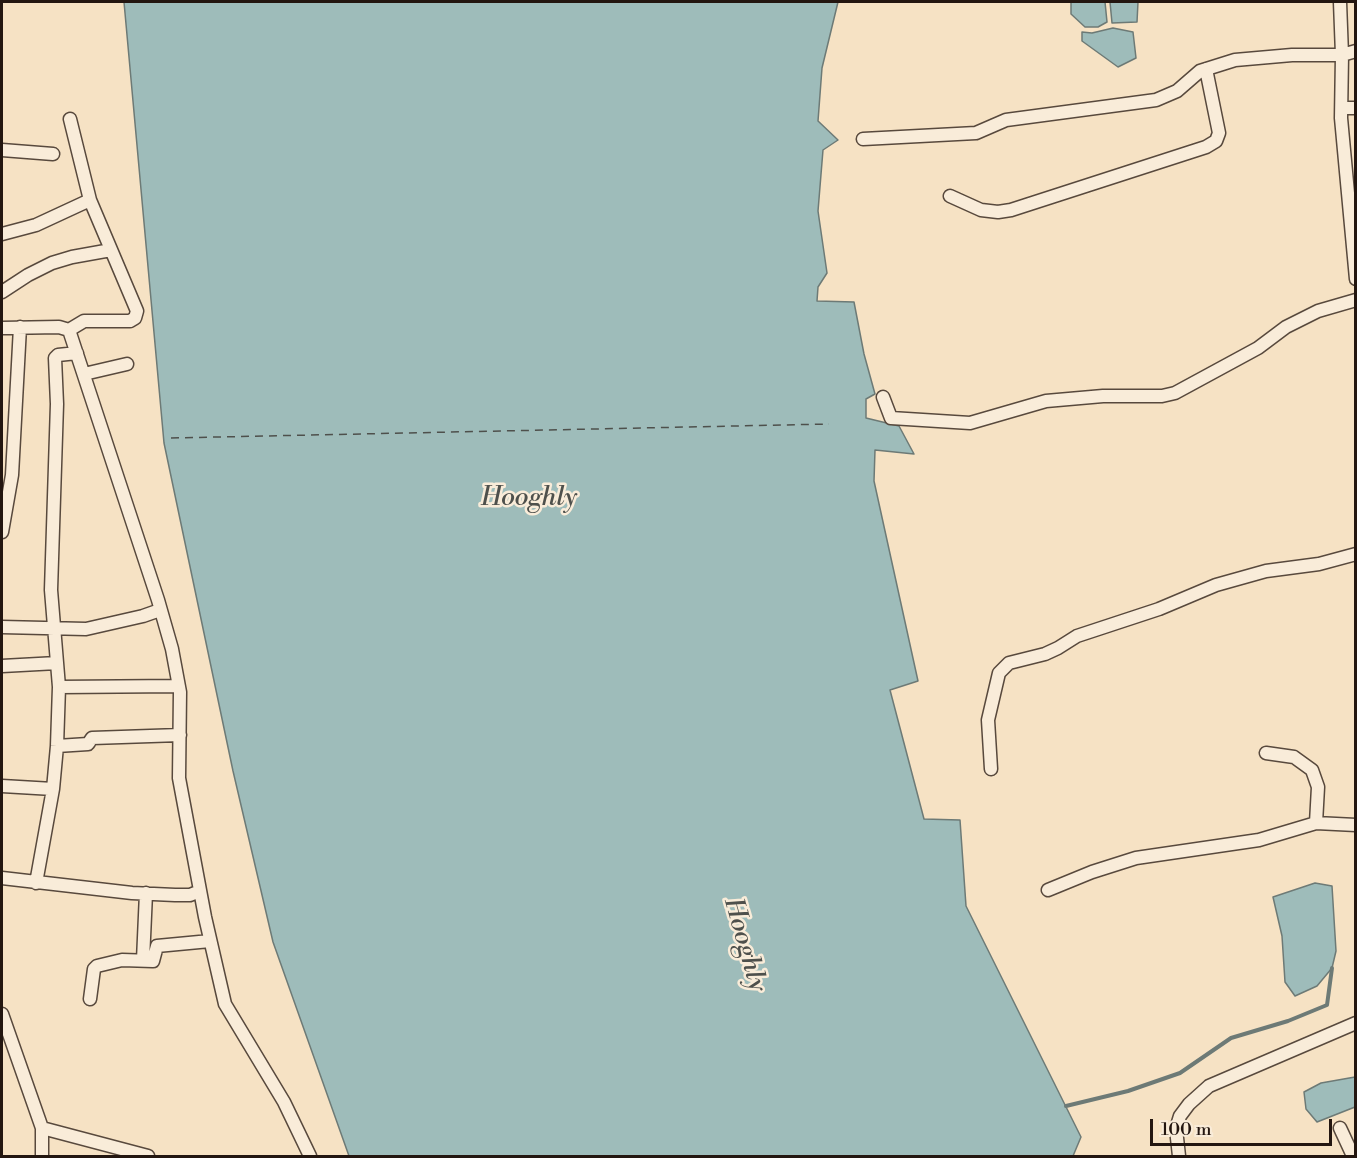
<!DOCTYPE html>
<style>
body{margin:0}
#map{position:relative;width:1357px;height:1158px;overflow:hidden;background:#f6e2c4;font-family:"Libre Bodoni",serif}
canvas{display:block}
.frame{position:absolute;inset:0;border:3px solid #231610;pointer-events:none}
.scale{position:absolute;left:1150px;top:1119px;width:182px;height:27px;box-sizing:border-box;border:3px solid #231610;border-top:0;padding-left:8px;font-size:18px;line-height:21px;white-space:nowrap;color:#231610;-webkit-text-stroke:4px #f9ecd9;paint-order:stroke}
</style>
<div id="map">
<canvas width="1357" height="1158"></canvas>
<div class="frame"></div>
<div class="scale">100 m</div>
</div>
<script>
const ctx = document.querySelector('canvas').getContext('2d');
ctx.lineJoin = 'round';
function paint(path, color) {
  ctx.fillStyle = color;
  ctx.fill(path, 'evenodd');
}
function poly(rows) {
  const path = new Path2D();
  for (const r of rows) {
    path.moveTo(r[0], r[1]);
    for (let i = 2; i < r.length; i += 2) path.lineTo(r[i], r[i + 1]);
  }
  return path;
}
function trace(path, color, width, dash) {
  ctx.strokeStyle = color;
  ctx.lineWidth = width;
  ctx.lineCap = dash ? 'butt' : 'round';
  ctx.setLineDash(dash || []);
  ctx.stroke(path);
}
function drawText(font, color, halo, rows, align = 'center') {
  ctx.font = font + ' "Libre Bodoni",serif';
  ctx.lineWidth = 5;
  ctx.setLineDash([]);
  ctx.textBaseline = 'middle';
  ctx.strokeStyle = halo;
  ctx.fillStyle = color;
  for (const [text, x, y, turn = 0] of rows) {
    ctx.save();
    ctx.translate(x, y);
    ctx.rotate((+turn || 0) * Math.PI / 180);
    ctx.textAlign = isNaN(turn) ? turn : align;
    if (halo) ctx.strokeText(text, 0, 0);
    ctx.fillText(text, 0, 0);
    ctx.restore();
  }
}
const water = poly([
 [124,2,838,2,822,68,818,121,838,140,823,150,818,211,827,273,818,287,817,301,854,302,864,354,875,394,866,399,866,418,899,426,914,454,875,450,874,481,918,681,890,690,924,819,960,820,966,906,1081,1137,1073,1156,349,1156,273,942,233,771,164,443,124,2],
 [1071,2,1105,2,1107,22,1098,27,1085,27,1071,14,1071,2],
 [1110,2,1138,2,1137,22,1112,23,1110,2],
 [1113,28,1133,32,1136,58,1118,67,1082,41,1082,32,1092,33,1113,28],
 [1315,883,1332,886,1336,951,1332,968,1317,986,1295,996,1285,982,1282,936,1273,897,1315,883],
 [1355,1077,1355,1107,1317,1122,1306,1109,1304,1092,1321,1083,1355,1077]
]);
const stream = poly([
 [1066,1106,1128,1091,1180,1073,1231,1038,1288,1021,1327,1005,1332,968]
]);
const ferry = poly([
 [171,438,829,424]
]);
const minor = poly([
 [1340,2,1342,55,1341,118,1356,279],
 [1342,108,1356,108],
 [863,139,976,133,1006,120,1156,100,1177,91,1200,71,1235,60,1292,55,1342,55,1356,51],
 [2,150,53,154],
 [950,196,981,210,998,212,1011,210,1206,147,1216,141,1219,133,1206,69],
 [2,234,36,225,90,200],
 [2,292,28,275,52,263,72,257,111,250],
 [2,328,59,327,69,330,158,600,172,649,180,692,179,778,205,917,225,1004,284,1102,310,1156],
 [69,330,84,321,130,321,135,318,137,311,90,200,70,119],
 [84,374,127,364],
 [883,397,891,418,970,423,1046,401,1103,396,1162,396,1175,393,1258,348,1286,327,1318,311,1356,300],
 [2,532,12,475,20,327],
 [2,627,86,629,143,616,160,610],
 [2,666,57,663],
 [59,687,179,686],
 [57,746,88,744,92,738,180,735],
 [1266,753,1294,757,1312,770,1318,787,1316,823],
 [991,769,988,720,999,673,1009,663,1045,654,1058,648,1077,636,1159,609,1216,585,1266,571,1319,564,1356,554],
 [2,786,53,789],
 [2,878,132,893,175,895,190,895,200,891],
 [36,883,53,789,57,746,59,687,51,590,57,404,55,358,58,355,77,353],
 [1048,890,1092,872,1136,858,1259,840,1316,823,1356,825],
 [143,960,146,893],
 [90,999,94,969,97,966,122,960,153,961,157,946,210,941],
 [2,1014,42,1128,42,1156],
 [42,1128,148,1156],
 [1340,1128,1353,1156],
 [1179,1156,1176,1129,1180,1116,1189,1104,1209,1086,1356,1023]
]);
const waterNames = [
 ["Hooghly",529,499],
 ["Hooghly",744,945,74]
];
paint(water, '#9ebcba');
trace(water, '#6d7a76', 1.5);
trace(stream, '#6d7a76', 4);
trace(ferry, '#4e504c', 1.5, [8, 6]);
trace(minor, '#58493d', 15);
trace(minor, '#f9ecd9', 12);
drawText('italic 26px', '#4e504c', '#f9ecd9', waterNames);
</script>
